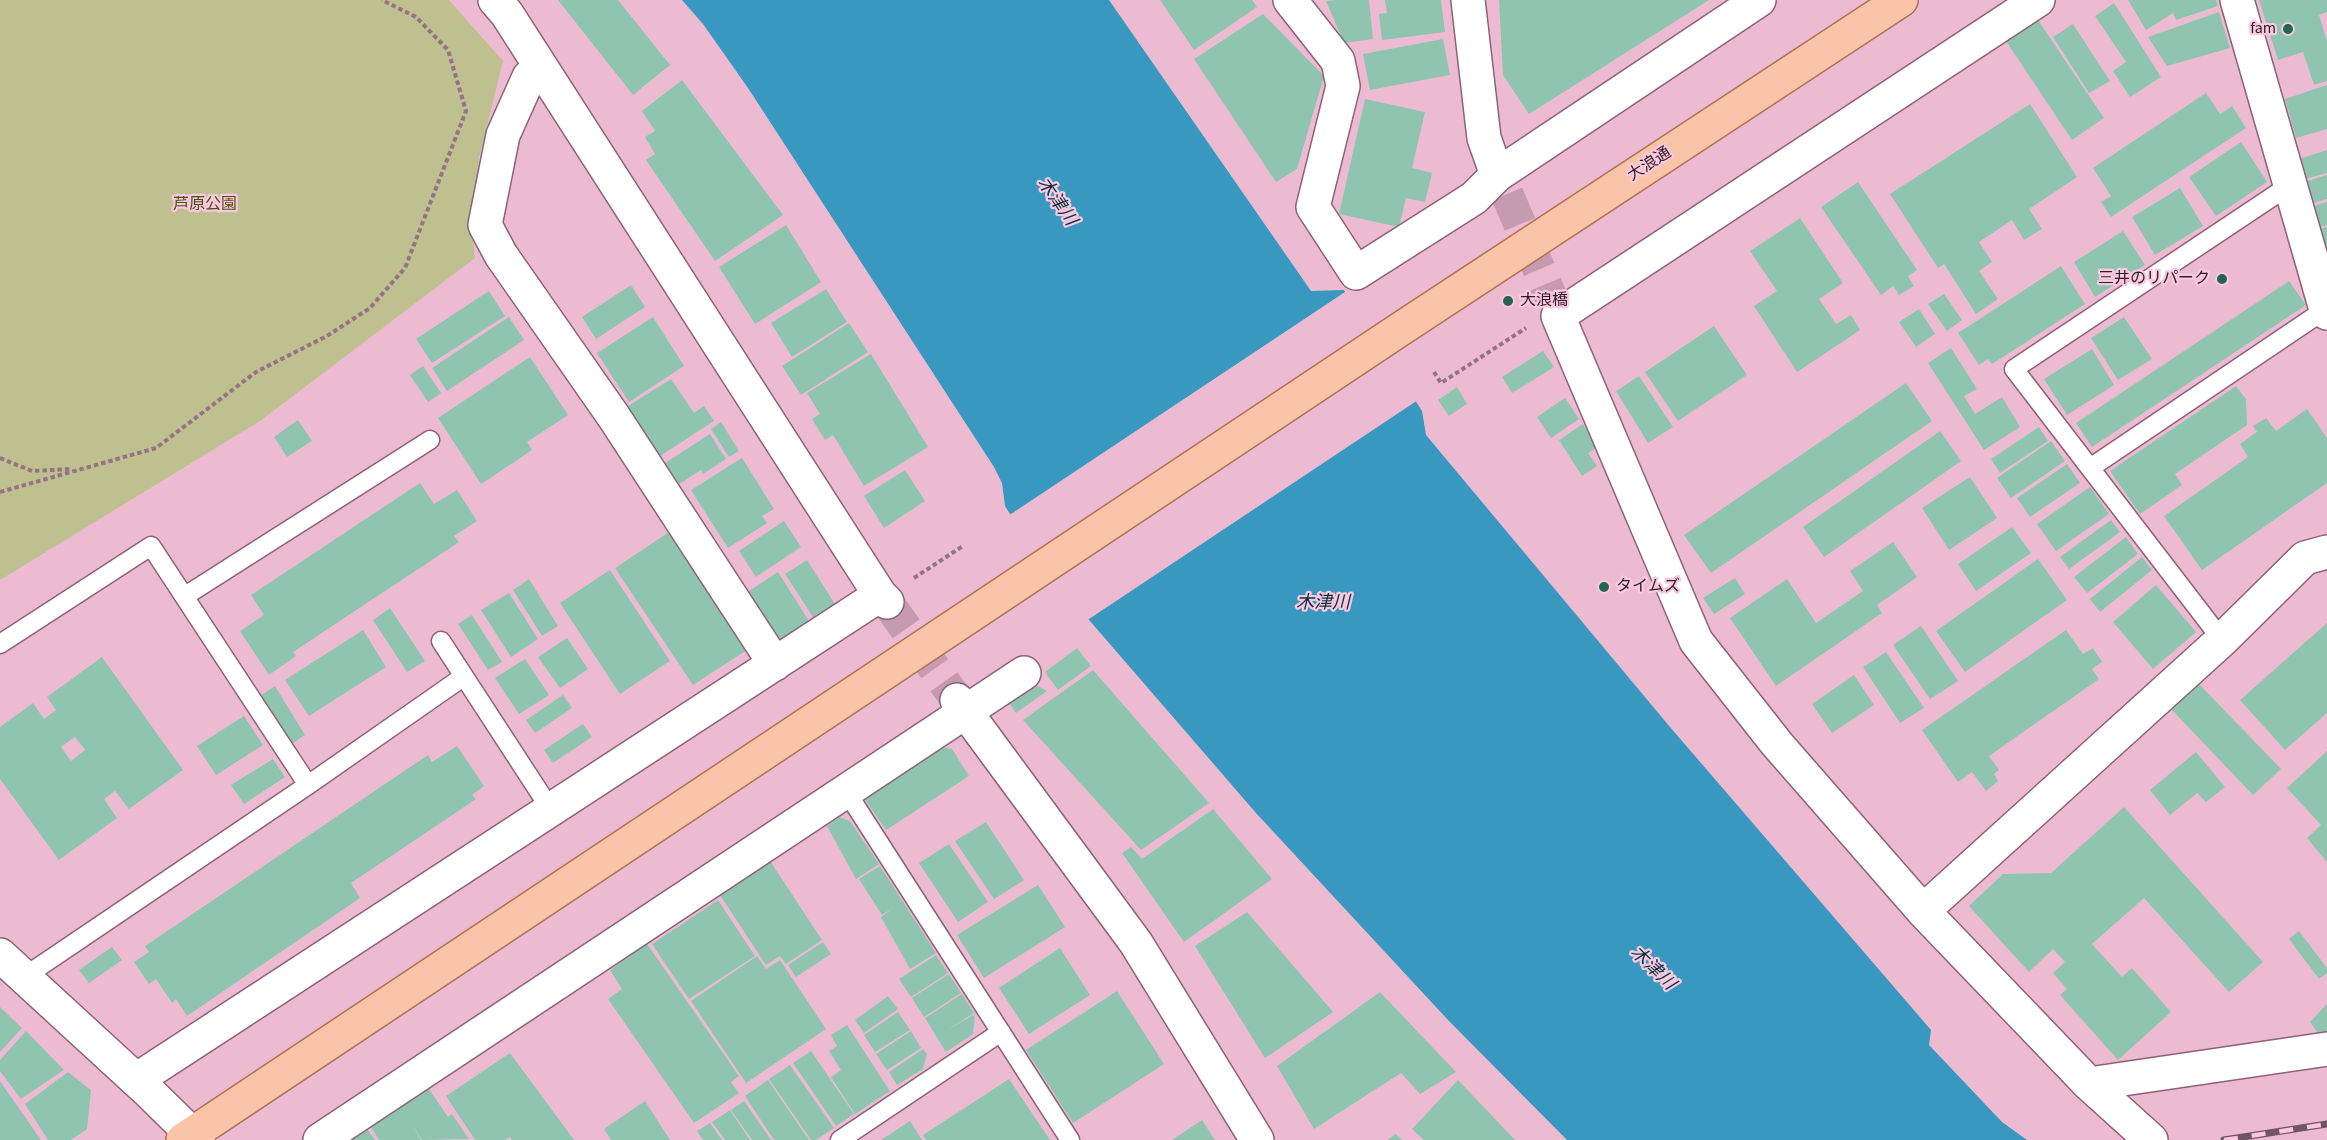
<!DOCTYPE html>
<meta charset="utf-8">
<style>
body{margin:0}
canvas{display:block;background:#ecbbd2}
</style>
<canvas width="2327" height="1140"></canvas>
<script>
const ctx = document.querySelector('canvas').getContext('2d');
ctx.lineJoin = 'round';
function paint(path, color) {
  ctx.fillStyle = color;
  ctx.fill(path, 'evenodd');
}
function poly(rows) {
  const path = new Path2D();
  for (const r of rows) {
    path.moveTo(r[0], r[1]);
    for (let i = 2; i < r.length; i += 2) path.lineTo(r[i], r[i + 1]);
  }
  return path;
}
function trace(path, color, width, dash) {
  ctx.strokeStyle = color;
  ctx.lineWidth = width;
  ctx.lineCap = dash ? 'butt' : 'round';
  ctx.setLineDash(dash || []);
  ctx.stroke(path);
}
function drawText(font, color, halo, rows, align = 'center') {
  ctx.font = font + ' "Source Sans 3","Noto Sans JP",sans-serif';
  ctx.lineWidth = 4.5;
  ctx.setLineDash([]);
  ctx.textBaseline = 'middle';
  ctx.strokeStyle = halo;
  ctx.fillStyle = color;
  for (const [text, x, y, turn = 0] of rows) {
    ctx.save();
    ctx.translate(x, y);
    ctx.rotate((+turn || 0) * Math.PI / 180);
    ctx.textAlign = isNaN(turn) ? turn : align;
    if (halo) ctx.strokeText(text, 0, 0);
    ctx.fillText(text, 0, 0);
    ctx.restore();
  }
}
const green = poly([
 [0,0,449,0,503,61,479,158,471,224,475,258,260,421,0,580]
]);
const water = poly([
 [682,0,1109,0,1311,291,1344,290,1422,411,1426,435,1670,727,1931,1030,1929,1045,2002,1122,2027,1140,1567,1140,1448,1020,1256,813,1045,569,1005,506,1002,483,994,467,748,88,703,24]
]);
const pier = poly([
 [1348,290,1418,400,1086,621,1042,570,1008,516]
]);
const building = poly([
 [558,0,618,0,670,65,633,95],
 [1160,0,1252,0,1257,7,1194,50],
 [1335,0,1369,0,1373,39,1344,43,1326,1],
 [1385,0,1441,0,1445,32,1382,40,1379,14,1387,13],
 [1499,0,1709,0,1529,114,1503,75],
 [2128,0,2216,0,2218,6,2176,20,2173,13,2146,30],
 [2259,0,2327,0,2327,12,2319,15,2327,41,2327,81,2314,85,2303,52,2278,60],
 [2114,3,2161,77,2130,97,2113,71,2126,62,2095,16],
 [2219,12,2230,48,2167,66,2148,37],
 [1263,14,1324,76,1297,169,1276,182,1194,59],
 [2038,20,2104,118,2072,140,2006,41],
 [2073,24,2110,81,2089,93,2053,37],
 [1443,39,1450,75,1370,90,1363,54],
 [682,80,783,215,715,261,646,160,655,154,645,137,655,131,642,111],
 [2327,85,2327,129,2296,138,2285,99],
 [2206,93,2220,114,2232,106,2246,128,2111,217,2101,202,2111,196,2093,168],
 [1365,99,1425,112,1412,168,1432,173,1425,202,1406,198,1399,227,1339,214],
 [2030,104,2077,177,2029,209,2042,229,2024,240,2012,220,1979,242,1992,262,1979,271,1998,299,1976,314,1944,264,1938,268,1890,194],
 [2241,142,2267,182,2216,216,2189,177],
 [2327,150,2327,173,2305,179,2299,159],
 [2327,175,2327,199,2310,204,2304,182],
 [1858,182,1917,270,1908,276,1914,286,1899,295,1893,286,1881,295,1821,207],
 [2180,188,2203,226,2155,255,2132,217],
 [2327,202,2327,225,2317,228,2311,207],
 [1800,218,1843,283,1819,299,1836,324,1851,315,1860,330,1797,372,1754,306,1777,291,1750,251],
 [786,225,821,282,755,324,719,267],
 [2327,227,2327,256,2318,229],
 [2123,231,2145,265,2095,297,2074,262],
 [2061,266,2085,304,1992,364,1988,359,1979,365,1958,333],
 [2289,281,2306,305,2092,447,2076,423],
 [631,285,645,307,596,339,582,317],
 [826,289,847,322,792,357,771,323],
 [489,291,505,316,432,363,416,339],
 [1944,294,1962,320,1947,331,1928,304],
 [1919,309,1935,334,1916,347,1899,322],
 [509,317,524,340,447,391,432,368],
 [653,317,684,366,629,402,597,353],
 [2124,317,2152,359,2118,380,2091,338],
 [849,323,868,352,801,395,782,366],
 [1714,326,1747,375,1678,421,1645,372],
 [1951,348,1977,389,1964,396,1975,414,2002,397,2020,427,1984,450,1928,363],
 [2092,349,2114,385,2067,415,2044,379],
 [1543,351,1554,367,1512,393,1502,377],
 [871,354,928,447,864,486,833,435,825,440,812,419,820,414,807,393],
 [530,357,568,415,527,442,532,450,481,484,438,418],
 [423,366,441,393,428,402,410,375],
 [1639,376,1673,427,1648,443,1616,391],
 [671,379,694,413,704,406,714,421,657,458,625,408],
 [1906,383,1932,421,1711,573,1684,535],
 [2236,386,2246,399,2247,425,2175,474,2182,485,2140,514,2110,471],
 [1457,387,1467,404,1449,416,1438,400],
 [1565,398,1579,419,1551,438,1537,417],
 [2307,409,2327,438,2327,483,2202,570,2164,516,2248,457,2240,444,2257,432,2253,426,2266,418,2276,431],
 [298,420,312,441,287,457,274,437],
 [721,422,739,451,729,457,711,429],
 [1583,424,1598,447,1588,453,1597,466,1582,476,1559,440],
 [2039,427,2048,441,2000,473,1991,459],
 [1940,431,1961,461,1824,557,1803,527],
 [710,434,726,459,703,474,701,470,676,486,662,465],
 [2051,441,2065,461,2011,498,1997,478],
 [742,458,774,509,762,516,767,523,728,548,691,490],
 [2067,464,2080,483,2030,517,2017,498],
 [905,470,925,501,884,528,864,496],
 [1970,477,1997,518,1949,550,1922,508],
 [420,483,434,504,457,490,477,521,454,536,459,542,293,652,296,656,269,675,240,631,264,615,251,595],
 [2090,487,2109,514,2056,551,2037,524],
 [2111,520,2120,532,2069,569,2060,557],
 [784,521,801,547,756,577,739,551],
 [2012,527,2031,553,1976,591,1958,564],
 [669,532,747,650,693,685,615,568],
 [2126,537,2138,554,2087,593,2074,577],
 [1893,542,1917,577,1877,605,1882,613,1776,686,1730,618,1787,579,1816,623,1863,591,1850,571],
 [2142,557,2152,570,2100,612,2090,599],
 [2038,559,2067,600,1965,672,1936,631],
 [807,560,835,604,813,617,785,574],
 [610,570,670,661,620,694,560,603],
 [778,572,809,621,777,642,746,593],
 [1735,578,1745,594,1714,614,1703,598],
 [529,579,558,626,542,636,513,590],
 [2156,585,2196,632,2153,669,2113,622],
 [509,593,538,639,511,657,481,610],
 [390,608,425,661,407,672,373,620],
 [472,615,502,662,488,670,458,624],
 [2327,623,2327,713,2285,750,2240,700],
 [1921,626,1958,681,1930,699,1893,645],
 [363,630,386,667,309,716,285,680],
 [2066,630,2083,654,2093,648,2102,662,2092,669,2099,679,1989,756,1999,770,1994,774,1998,781,1986,791,1972,772,1958,782,1922,730],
 [567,638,588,669,560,688,538,657],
 [1077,648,1091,666,1058,690,1045,672],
 [1886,652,1924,708,1900,723,1863,667],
 [102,657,183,770,129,809,115,791,104,799,117,818,59,860,0,779,0,727,33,703,44,719,56,710,47,697],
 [75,737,85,750,71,761,61,747],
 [525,659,549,695,519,714,495,678],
 [1093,670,1209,803,1141,850,1023,720],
 [1854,675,1874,705,1832,733,1812,704],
 [1031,682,1047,691,1016,713,1007,700],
 [2198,683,2281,769,2253,795,2171,709],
 [275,686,305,735,290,745,260,696],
 [563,695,572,708,535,733,526,720],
 [244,716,263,745,216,775,197,746],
 [583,724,592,737,553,763,544,750],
 [457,746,484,786,472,795,476,799,351,883,360,898,187,1016,176,999,172,1003,156,979,149,984,134,962,149,952,145,946,428,755,432,762],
 [942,747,952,749,969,776,886,830,864,798],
 [2327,751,2327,862,2307,838,2321,825,2287,788],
 [2196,752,2225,787,2206,802,2197,793,2170,815,2150,790],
 [273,759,285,777,244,804,231,785],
 [2124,807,2263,962,2229,992,2144,898,2092,944,2122,977,2132,968,2171,1012,2118,1060,2060,995,2067,989,2053,973,2065,962,2053,949,2029,972,1969,906,2003,874,2051,873],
 [1213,809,1272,879,1184,942,1122,853,1131,847,1142,859],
 [840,817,850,821,879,864,856,879,827,826],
 [986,822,1024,880,994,899,955,841],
 [949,844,988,902,958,922,919,863],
 [770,861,822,940,786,964,780,956,766,965,720,895],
 [880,866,936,953,910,969,881,917,893,908,882,915,859,879],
 [1038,885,1065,927,984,978,957,935],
 [718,900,755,956,689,999,652,944],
 [1247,912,1333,1012,1265,1058,1195,946],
 [2299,931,2327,968,2327,973,2319,979,2289,939],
 [823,942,831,954,796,977,788,965],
 [647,944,739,1076,731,1082,739,1093,694,1123,608,999,622,989,610,970],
 [112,947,122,960,89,983,79,970],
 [1060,948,1090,995,1029,1034,999,988],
 [936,955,948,973,911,997,899,979],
 [757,956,766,969,780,960,826,1029,746,1083,691,1001],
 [949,974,961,993,924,1017,912,998],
 [1117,991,1164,1064,1073,1123,1026,1050],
 [1380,992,1456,1072,1420,1094,1401,1073,1314,1129,1277,1066],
 [962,994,974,1013,947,1030,975,1014,973,1034,946,1052,925,1018],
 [888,996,898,1009,864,1033,855,1020],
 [2327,1004,2327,1032,2318,1033,2310,1022],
 [0,1007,22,1028,0,1052],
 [898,1012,910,1030,875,1052,864,1035],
 [847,1025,890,1091,855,1114,831,1077,841,1070,829,1051,837,1046,831,1035],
 [26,1031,64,1070,21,1099,0,1071,0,1060],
 [911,1031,921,1048,887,1070,876,1054],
 [923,1049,927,1054,923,1069,897,1085,889,1072],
 [811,1051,854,1114,836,1126,793,1063],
 [510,1053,574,1140,512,1140,510,1137,505,1140,475,1140,446,1096],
 [790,1065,834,1128,816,1140,811,1140,769,1079],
 [68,1072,91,1090,87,1129,71,1140,48,1140,25,1104],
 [1009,1079,1050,1140,926,1140,923,1135],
 [768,1080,809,1140,774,1140,745,1096],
 [1458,1080,1515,1140,1424,1140,1412,1129],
 [0,1081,41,1140,0,1140],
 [429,1089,448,1117,452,1114,469,1139,422,1140,413,1126,421,1140,379,1140,371,1127],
 [645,1101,670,1140,611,1140,604,1129],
 [744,1101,771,1140,752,1140,731,1110],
 [730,1110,750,1140,725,1140,712,1122],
 [1202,1120,1215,1140,1172,1140],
 [910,1121,922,1140,881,1140],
 [710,1123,722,1140,703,1140,697,1131],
 [368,1130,375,1140,352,1140],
 [1396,1134,1402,1140,1387,1140]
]);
const minorTunnel = poly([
 [1507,194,1553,302],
 [887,602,957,700]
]);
const path = poly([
 [1434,372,1441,383,1526,328],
 [0,458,32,471,72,469],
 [0,492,156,448,256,372,327,336,370,308,405,268,466,111,448,50,416,17,382,0],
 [914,578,963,546]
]);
const service = poly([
 [2090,468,2326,309],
 [185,596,430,440],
 [2222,640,2014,369,2290,185],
 [441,641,551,810],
 [0,644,151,546,308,785],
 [846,791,1070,1140],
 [24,977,308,785,463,677],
 [840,1140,1001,1032]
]);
const minor = poly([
 [1290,0,1338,61,1343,86,1313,207,1356,273,1474,198,1497,175,1759,0],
 [2038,0,1558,316,1696,641,1777,744,1923,911,2089,1084,2151,1140],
 [2237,0,2327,313],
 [540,67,529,77,503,135,485,225,501,255,614,417,775,664],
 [957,700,1136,943,1257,1140],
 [1923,911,2222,640,2305,558,2327,552],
 [136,1080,880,595,887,602],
 [2089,1084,2327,1049],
 [320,1140,1024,673]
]);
const tertiary = poly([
 [495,0,507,14,880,595],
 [1468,0,1484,138,1497,175],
 [0,955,147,1090,198,1140]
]);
const primary = poly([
 [183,1140,1399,330,1901,0]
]);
const rail = poly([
 [2224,1140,2327,1124]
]);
const markers = [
 [2288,29,6,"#256450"],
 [2222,279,6,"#256450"],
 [1508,301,6,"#256450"],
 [1604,587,6,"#256450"]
];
const poiNames = [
 ["fam",2276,29],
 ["三井のリパーク",2210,279],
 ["大浪橋",1520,301,"left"],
 ["タイムズ",1616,587,"left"]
];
const streetNames = [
 ["大浪通",1650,165,-33]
];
const parkNames = [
 ["芦原公園",205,205]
];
const waterNames = [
 ["木津川",1056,202,55],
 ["木津川",1323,604],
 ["木津川",1652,969,44]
];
paint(green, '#bec08f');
paint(water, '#3898bf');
paint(pier, '#ecbbd2');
paint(building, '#8fc5b0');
trace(minorTunnel, '#c69bb0', 33, [33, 16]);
trace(service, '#8d6176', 21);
trace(minor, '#8d6176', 36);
trace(tertiary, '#8d6176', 36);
trace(primary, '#b07054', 36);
trace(path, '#967384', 4, [4.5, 3]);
trace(service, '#fff', 18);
trace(minor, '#fff', 33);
trace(tertiary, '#fff', 33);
trace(primary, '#f9c4a7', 33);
trace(rail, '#725563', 7);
trace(rail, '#fac8df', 4.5, [14]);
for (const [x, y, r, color] of markers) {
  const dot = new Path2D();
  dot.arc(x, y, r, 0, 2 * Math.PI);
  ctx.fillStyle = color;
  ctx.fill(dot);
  trace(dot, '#fac8df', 2);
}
drawText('16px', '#2f1d26', '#fac8df', poiNames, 'right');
drawText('16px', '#2f1d26', '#fac8df', streetNames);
drawText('16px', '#4f4f11', '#fac8df', parkNames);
drawText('italic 18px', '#032f3f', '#fac8df', waterNames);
</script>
